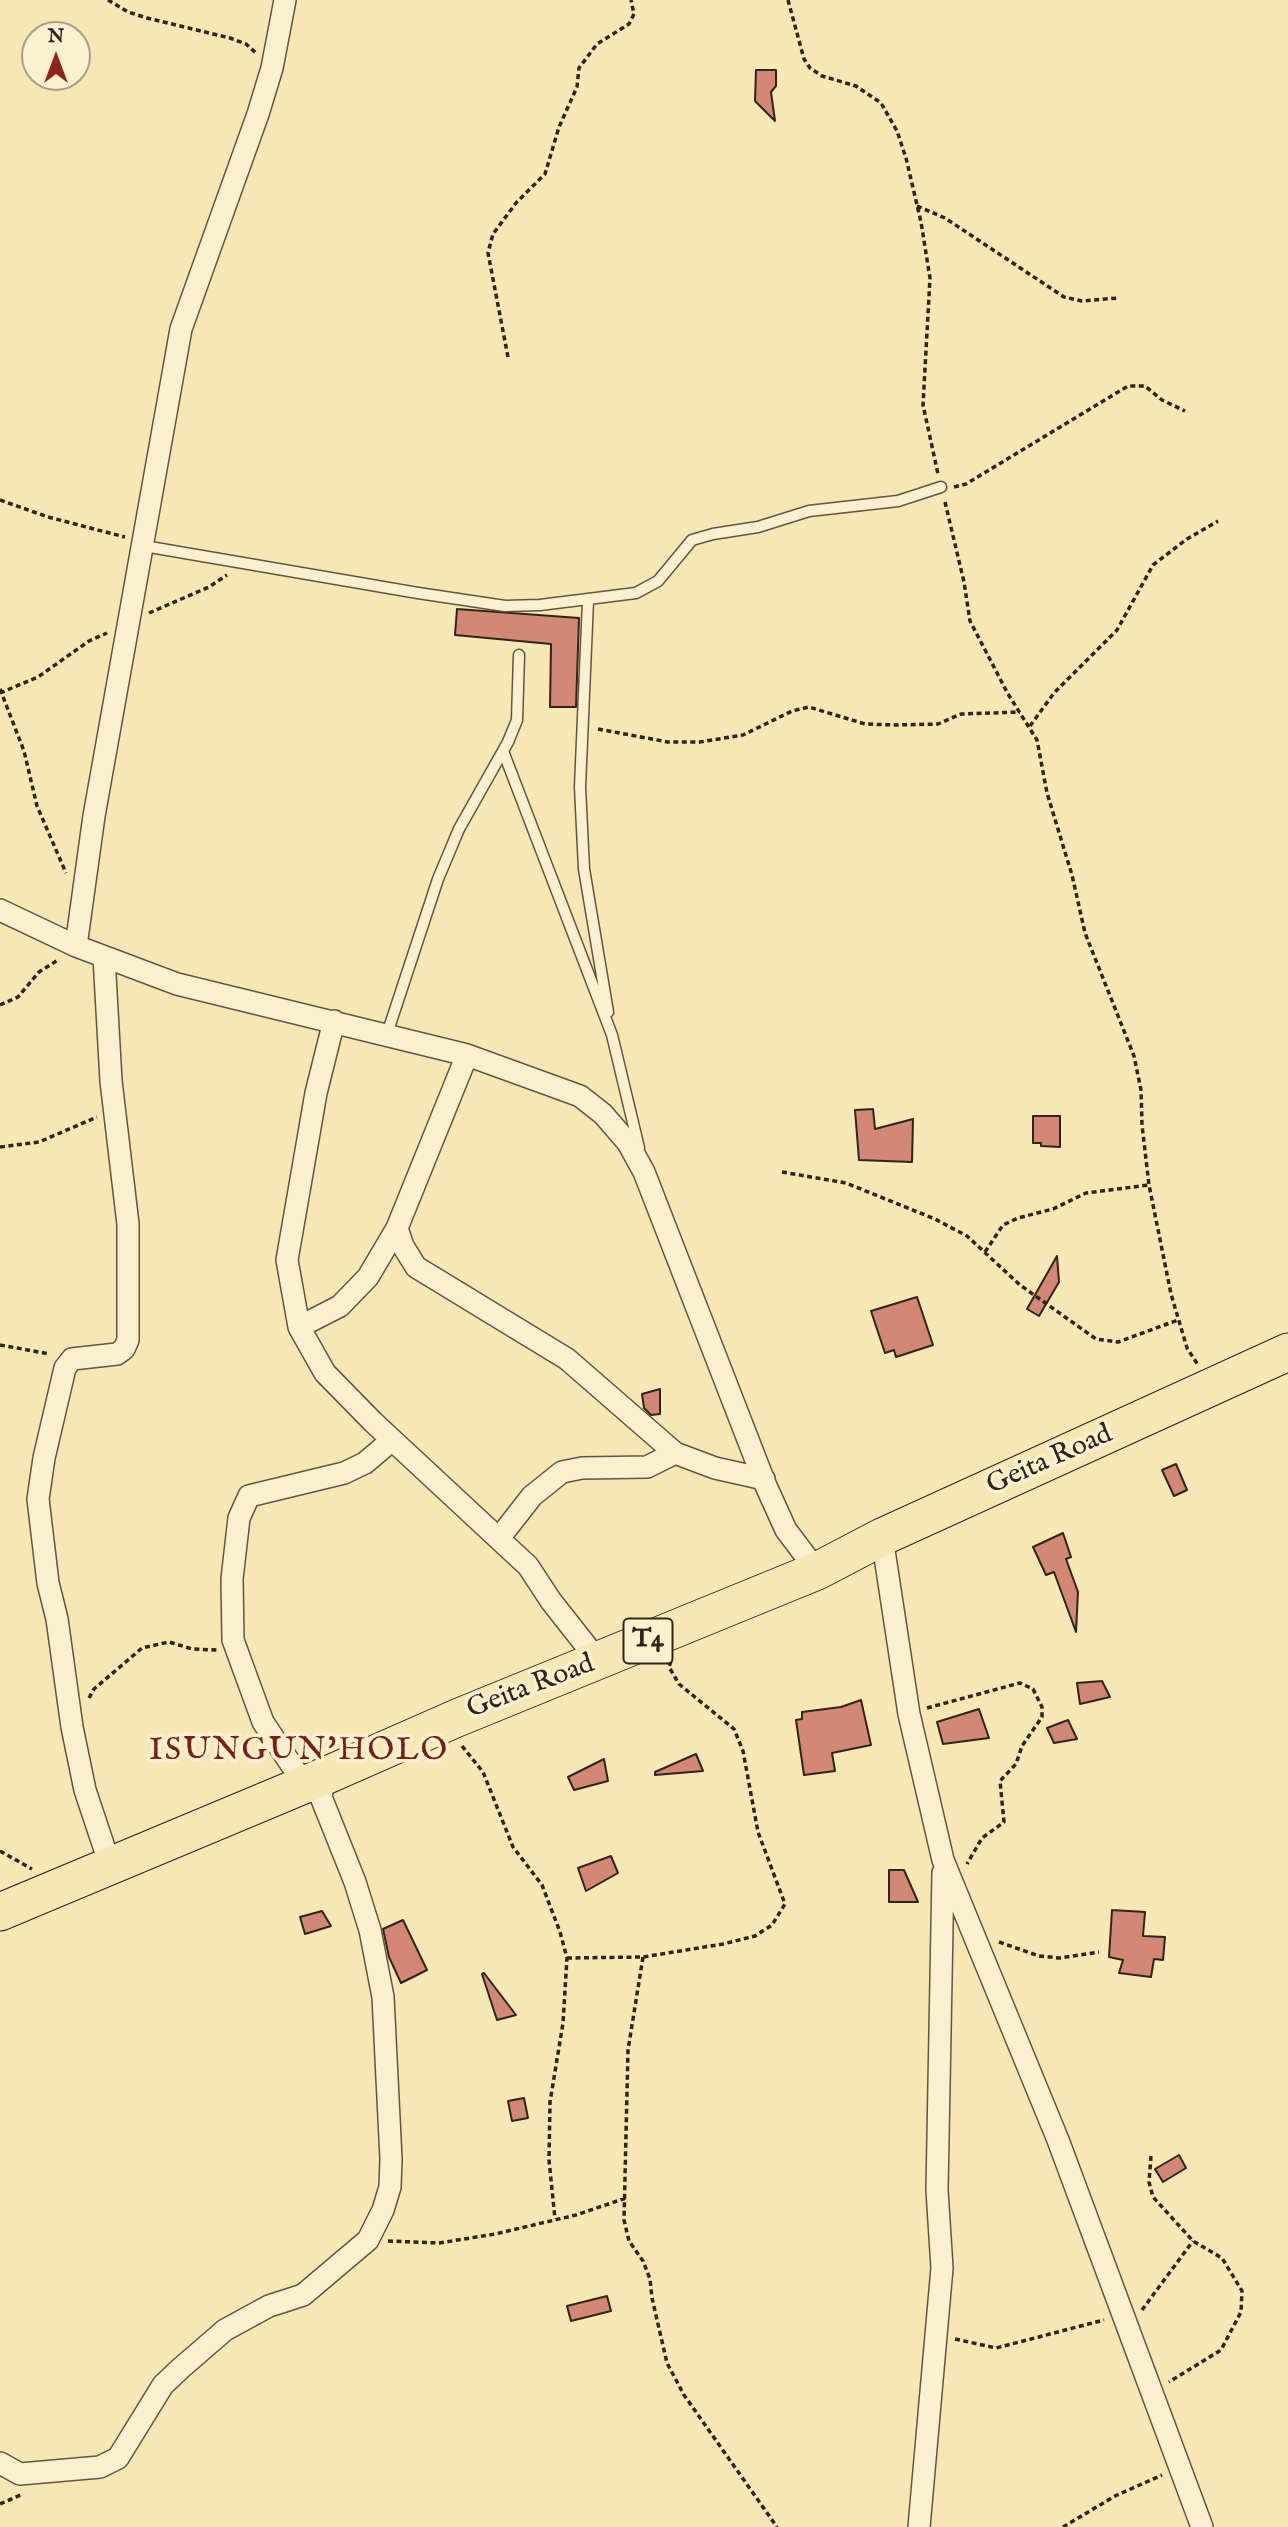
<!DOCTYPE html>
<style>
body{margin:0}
#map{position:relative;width:1288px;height:2527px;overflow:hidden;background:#f7e7b4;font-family:"IM FELL English",serif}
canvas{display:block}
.north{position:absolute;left:21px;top:21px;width:70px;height:70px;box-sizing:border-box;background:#faefce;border:2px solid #a89e86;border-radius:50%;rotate:0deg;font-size:19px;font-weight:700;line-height:28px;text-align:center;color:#2d241b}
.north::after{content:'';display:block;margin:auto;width:24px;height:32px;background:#8f2418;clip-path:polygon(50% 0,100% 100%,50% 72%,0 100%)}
</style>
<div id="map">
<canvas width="1288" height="2527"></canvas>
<div class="north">N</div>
</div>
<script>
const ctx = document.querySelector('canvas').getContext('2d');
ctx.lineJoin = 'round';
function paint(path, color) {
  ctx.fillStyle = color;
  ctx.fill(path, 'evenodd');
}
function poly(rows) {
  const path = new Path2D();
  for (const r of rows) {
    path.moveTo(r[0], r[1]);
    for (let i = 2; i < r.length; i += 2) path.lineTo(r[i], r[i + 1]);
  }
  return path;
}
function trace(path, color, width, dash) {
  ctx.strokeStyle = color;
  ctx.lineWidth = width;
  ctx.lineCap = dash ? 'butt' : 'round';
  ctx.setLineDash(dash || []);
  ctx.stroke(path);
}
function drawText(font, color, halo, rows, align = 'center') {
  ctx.font = font + ' "IM FELL English",serif';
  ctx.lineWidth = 7;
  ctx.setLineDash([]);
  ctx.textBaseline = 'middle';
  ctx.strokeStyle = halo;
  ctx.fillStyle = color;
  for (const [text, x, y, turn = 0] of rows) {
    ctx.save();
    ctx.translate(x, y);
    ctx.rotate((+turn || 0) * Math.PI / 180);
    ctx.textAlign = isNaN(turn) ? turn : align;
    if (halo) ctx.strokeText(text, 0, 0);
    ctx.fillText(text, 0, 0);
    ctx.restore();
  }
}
const building = poly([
 [756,70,776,70,776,86,771,92,775,121,755,101,756,70],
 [457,609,579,618,576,707,550,707,551,644,455,635,457,609],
 [873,1109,875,1129,913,1119,912,1162,859,1160,855,1110,873,1109],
 [1033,1116,1060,1116,1060,1147,1041,1146,1041,1143,1033,1143,1033,1116],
 [1057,1256,1059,1282,1039,1316,1027,1309,1057,1256],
 [917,1297,933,1345,896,1357,894,1350,885,1353,871,1311,917,1297],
 [660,1389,660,1414,651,1415,644,1408,642,1394,660,1389],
 [1176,1464,1187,1490,1174,1496,1162,1470,1176,1464],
 [1063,1533,1071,1557,1066,1559,1078,1592,1076,1632,1054,1572,1046,1575,1033,1547,1063,1533],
 [1102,1681,1110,1697,1080,1704,1077,1683,1102,1681],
 [861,1700,871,1745,832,1753,835,1771,804,1775,796,1720,802,1719,802,1712,841,1707,861,1700],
 [979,1709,989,1738,943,1744,937,1722,979,1709],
 [1068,1720,1077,1739,1054,1743,1047,1728,1068,1720],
 [696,1754,703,1771,655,1775,655,1772,696,1754],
 [604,1759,608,1781,574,1790,568,1777,604,1759],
 [611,1856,618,1873,586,1891,578,1868,611,1856],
 [889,1870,904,1870,918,1902,889,1902,889,1870],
 [1112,1910,1145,1912,1143,1936,1165,1937,1163,1960,1154,1959,1151,1977,1119,1973,1123,1960,1109,1957,1112,1910],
 [322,1911,331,1926,305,1934,300,1917,322,1911],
 [403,1920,427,1970,401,1983,389,1957,383,1929,403,1920],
 [484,1973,516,2015,497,2020,482,1974,484,1973],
 [524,2098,528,2118,512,2121,508,2101,524,2098],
 [1179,2155,1186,2168,1163,2182,1155,2169,1179,2155],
 [607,2296,611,2311,571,2321,567,2306,607,2296]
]);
const path = poly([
 [108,0,128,12,147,18,230,38,246,44,256,53],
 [788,0,804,59,810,68,822,76,856,86,881,103,897,131,906,158,921,222,930,278,923,405,938,474],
 [917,206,945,218,1064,297,1082,301,1118,298],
 [508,357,488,253,493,234,516,203,545,174,559,127,577,87,579,68,597,44,629,24,634,14,631,0],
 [954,487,966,484,1128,386,1145,386,1162,400,1185,411],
 [0,500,48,517,125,537],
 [945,502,964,582,970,621,1008,694,1037,740,1047,793,1072,875,1085,933,1134,1056,1141,1090,1142,1125,1149,1185,1171,1294,1187,1348,1198,1365],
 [149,613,209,587,227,575],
 [0,689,24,751,37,806,66,873],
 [0,693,38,677,89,641,107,633],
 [1030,726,1054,693,1117,630,1153,565,1187,539,1218,521],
 [598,729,668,742,700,742,743,735,792,711,809,707,865,724,896,725,938,724,961,714,1020,712],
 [0,1005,18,997,39,972,58,960],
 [0,1147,39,1142,97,1117],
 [782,1172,846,1183,935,1219,967,1236,1020,1285,1096,1339,1118,1342,1178,1320],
 [985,1252,1003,1225,1018,1218,1053,1209,1086,1193,1149,1185],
 [0,1345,50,1354],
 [89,1698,94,1689,142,1648,169,1642,192,1649,217,1650],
 [927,1708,1020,1683,1033,1689,1042,1707,1042,1717,1022,1746,1016,1764,1000,1781,1004,1822,982,1838,967,1864],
 [462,1746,483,1772,513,1847,542,1885,560,1932,567,1958,563,2023,550,2102,549,2160,555,2219],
 [0,1851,32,1869],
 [999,1942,1039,1956,1059,1958,1099,1952],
 [643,1957,628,2050,624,2220,629,2241,643,2261,650,2279,652,2298,667,2363,684,2395,777,2527],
 [567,1958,643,1957,723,1944,755,1936,772,1925,785,1904,758,1832,743,1751,734,1729,679,1684,669,1667,671,1661],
 [1151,2156,1149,2182,1153,2197,1193,2241,1222,2258,1242,2291,1241,2312,1221,2350,1169,2382],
 [388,2241,439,2243,495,2234,576,2215,626,2198],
 [1142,2310,1193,2241],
 [955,2339,996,2348,1104,2320],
 [0,2504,23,2494],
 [1063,2527,1115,2496,1162,2475]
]);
const service = poly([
 [144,546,418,593,505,606,540,605,636,593,658,581,692,540,713,534,758,527,809,511,898,501,941,487],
 [588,601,580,787,584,869,608,1012],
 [503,751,612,1035,639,1148],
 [387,1034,438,879,459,829,508,742,517,720,519,655]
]);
const minor = poly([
 [0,910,76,946,177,984,467,1055,580,1096,603,1114,628,1143,644,1172,766,1486,786,1530,817,1571],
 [76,946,94,816,181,329,258,114,272,68,285,0],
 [104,957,111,1081,128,1224,128,1340,124,1349,117,1354,72,1359,65,1368,44,1458,38,1499,48,1583,57,1619,72,1727,85,1790,110,1865],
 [334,1021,316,1093,287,1260,299,1327,325,1373,373,1422,528,1566,551,1601,599,1662],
 [397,1228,403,1246,416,1267,567,1359,675,1453,715,1468,764,1479],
 [299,1327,340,1306,368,1277,397,1228,467,1055],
 [500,1537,532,1496,562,1472,582,1468,647,1467,675,1453],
 [882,1537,909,1714,943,1860,1058,2140,1202,2527],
 [304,1784,263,1722,233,1640,232,1579,239,1518,249,1496,344,1473,365,1463,392,1440],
 [0,2463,20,2474,100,2467,118,2458,163,2385,181,2368,225,2330,269,2306,303,2295,368,2240,383,2210,390,2187,391,2159,383,1997,370,1930,355,1882,321,1797,325,1776],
 [919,2527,942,2268,937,2190,943,1873]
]);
const trunk = poly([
 [0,1912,325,1776,457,1718,817,1571,882,1537,1288,1352]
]);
const shields = [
 [648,1641,49]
];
const shieldNames = [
 ["T4",648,1641]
];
const streetNames = [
 ["Geita Road",1050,1461,-24],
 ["Geita Road",531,1688,-21]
];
const quarterNames = [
 ["ISUNGUN'HOLO",299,1752]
];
paint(building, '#d38876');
trace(building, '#2d241b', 2);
trace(service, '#605541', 13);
trace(minor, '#605541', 24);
trace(trunk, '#2d241b', 39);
trace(path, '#2d241b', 3.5, [5, 3.5]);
trace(service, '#faefce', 10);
trace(minor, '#faefce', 21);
trace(trunk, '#f7e7b4', 37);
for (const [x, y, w] of shields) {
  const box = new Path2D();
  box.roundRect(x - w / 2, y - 22.5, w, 45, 5);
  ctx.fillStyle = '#faefce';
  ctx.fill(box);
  trace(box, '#2d241b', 2);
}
drawText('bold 26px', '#2d241b', null, shieldNames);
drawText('28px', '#2d241b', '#faefce', streetNames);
ctx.letterSpacing = '2px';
drawText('32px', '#7a1f14', '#faefce', quarterNames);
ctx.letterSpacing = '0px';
</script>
